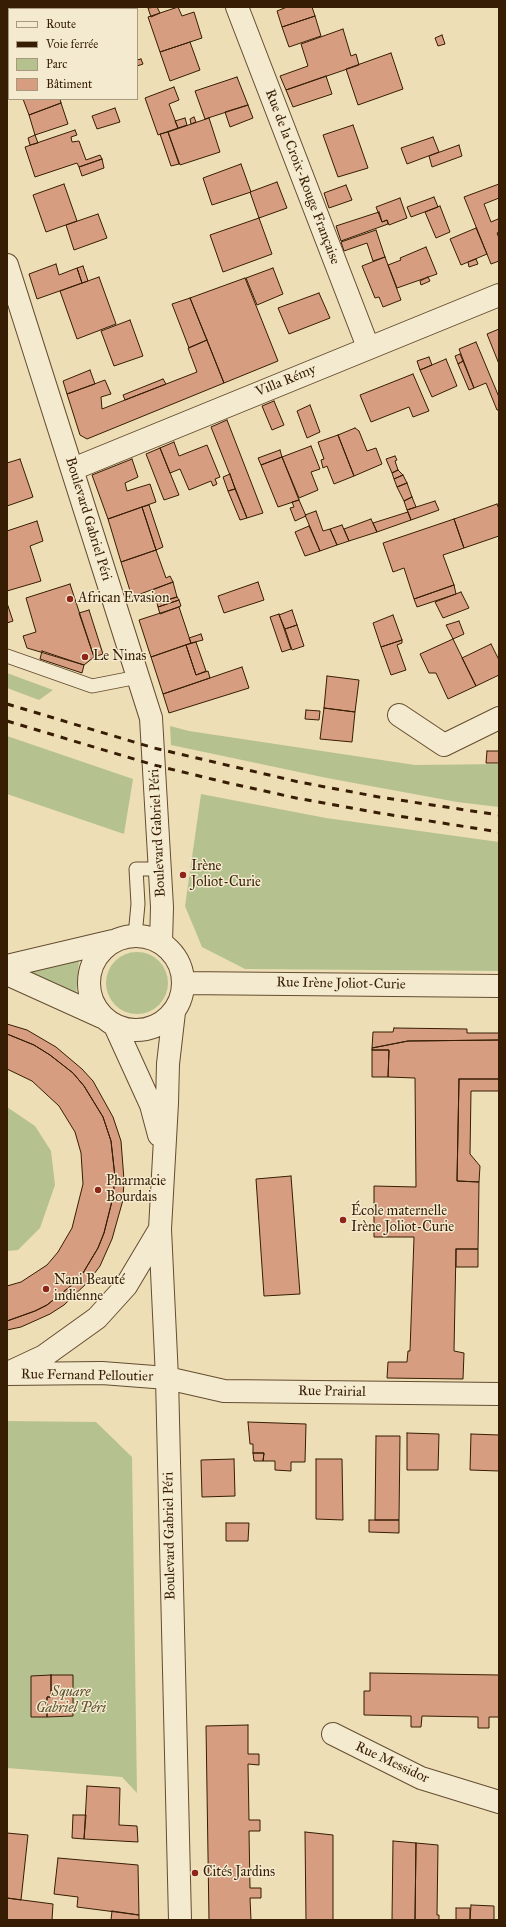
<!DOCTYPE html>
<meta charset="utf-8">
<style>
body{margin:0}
#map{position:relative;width:506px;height:1927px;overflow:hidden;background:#eedeb5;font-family:"IM FELL Great Primer",serif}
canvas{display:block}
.frame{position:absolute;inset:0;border:8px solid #361d03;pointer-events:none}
.legend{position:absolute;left:8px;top:8px;width:130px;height:92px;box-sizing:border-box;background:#f4eacf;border:1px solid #a8987d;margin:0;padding:5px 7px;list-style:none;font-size:12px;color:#361d03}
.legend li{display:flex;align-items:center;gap:8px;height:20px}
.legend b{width:20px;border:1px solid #a8987d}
</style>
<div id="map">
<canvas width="506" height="1927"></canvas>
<div class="frame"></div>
<ul class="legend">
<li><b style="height:5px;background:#f4eacf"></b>Route</li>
<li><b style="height:5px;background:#361d03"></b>Voie ferrée</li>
<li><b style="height:11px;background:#b5c290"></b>Parc</li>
<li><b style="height:11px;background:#d69d80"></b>Bâtiment</li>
</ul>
</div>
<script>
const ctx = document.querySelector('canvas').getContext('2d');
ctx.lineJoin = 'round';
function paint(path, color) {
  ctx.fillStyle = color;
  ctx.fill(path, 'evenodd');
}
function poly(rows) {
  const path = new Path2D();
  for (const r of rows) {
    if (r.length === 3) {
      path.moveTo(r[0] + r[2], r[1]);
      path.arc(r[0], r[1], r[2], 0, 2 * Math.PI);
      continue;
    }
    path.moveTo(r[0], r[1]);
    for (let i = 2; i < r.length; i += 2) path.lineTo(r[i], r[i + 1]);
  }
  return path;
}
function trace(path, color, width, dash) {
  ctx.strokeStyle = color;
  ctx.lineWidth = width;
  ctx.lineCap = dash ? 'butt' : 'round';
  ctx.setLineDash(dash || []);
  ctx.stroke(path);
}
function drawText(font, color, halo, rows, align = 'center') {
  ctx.font = font + ' "IM FELL Great Primer",serif';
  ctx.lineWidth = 3;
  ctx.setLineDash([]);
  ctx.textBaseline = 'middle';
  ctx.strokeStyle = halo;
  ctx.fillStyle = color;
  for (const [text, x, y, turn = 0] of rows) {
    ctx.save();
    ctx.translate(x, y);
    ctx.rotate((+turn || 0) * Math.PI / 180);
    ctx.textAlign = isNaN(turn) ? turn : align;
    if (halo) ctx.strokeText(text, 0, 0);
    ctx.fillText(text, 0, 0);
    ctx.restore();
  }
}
const green = poly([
 [7,673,53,690,39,700,7,688],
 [170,726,189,731,415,765,499,764,499,807,457,802,327,778,171,745],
 [7,736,133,779,124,834,7,794],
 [201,794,326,818,499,842,499,971,245,969,202,947,185,906],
 [137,983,31],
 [79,960,76,998,21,969],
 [7,1107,35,1126,51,1151,55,1185,40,1228,18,1250,7,1251],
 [7,1421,96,1422,132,1457,137,1793,122,1777,7,1768]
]);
const building = poly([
 [17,7,37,7,37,9,11,9,17,7],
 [157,7,160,13,151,17,148,8,157,7],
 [178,7,182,16,194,12,202,38,160,52,148,17,178,7],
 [287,7,312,7,315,16,282,27,277,11,287,7],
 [9,10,9,56,7,50,7,11,9,10],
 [315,16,321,36,289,47,282,27,315,16],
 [343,29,351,56,356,54,359,65,286,90,280,76,308,66,301,44,343,29],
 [442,35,445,44,438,46,435,38,442,35],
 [190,42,200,70,170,81,160,52,190,42],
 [391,53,403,89,358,105,346,69,391,53],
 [141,59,143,64,137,66,137,60,141,59],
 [326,76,332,94,293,107,286,90,326,76],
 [237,77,248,105,205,119,195,91,237,77],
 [174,87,179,100,169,104,178,128,158,135,145,98,174,87],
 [23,99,60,99,61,103,29,115,23,99],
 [61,103,68,124,35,135,29,115,61,103],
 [248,105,253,118,230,127,225,112,248,105],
 [115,108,120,122,97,129,92,116,115,108],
 [194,117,196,122,191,124,190,119,194,117],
 [185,118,187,125,178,128,175,121,185,118],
 [209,118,220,152,180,165,168,132,209,118],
 [353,125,368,168,338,177,323,135,353,125],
 [75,130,77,135,71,137,72,142,79,141,86,160,100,155,102,159,79,167,77,163,35,177,25,147,75,130],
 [168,132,179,164,171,166,160,134,168,132],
 [35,135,38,143,30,145,28,138,35,135],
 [433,137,439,152,407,164,401,148,433,137],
 [459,145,462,156,432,167,429,156,459,145],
 [102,159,104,168,82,176,79,167,102,159],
 [241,164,251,192,212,205,203,178,241,164],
 [277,182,287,208,259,218,250,192,277,182],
 [64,184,77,221,46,232,33,195,64,184],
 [499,184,499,198,484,204,491,222,498,219,499,222,499,232,497,233,499,238,499,261,491,264,464,197,499,184],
 [346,185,352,200,329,208,324,193,346,185],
 [434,197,438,207,411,217,407,207,434,197],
 [400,198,407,218,389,225,387,220,382,222,376,207,400,198],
 [440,206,450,232,436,238,425,212,440,206],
 [379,212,382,222,387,220,388,224,341,241,336,226,379,212],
 [98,214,107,238,74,250,66,225,98,214],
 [259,218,272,254,223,272,210,235,259,218],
 [476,228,487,254,461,265,450,239,476,228],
 [376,230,385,257,373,261,367,243,344,251,341,242,376,230],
 [426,247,437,274,397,288,388,265,401,260,400,258,426,247],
 [385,257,401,300,383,307,379,297,375,298,362,266,385,257],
 [476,259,478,264,469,267,468,262,476,259],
 [56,264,59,275,77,268,82,283,37,299,29,274,56,264],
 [83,266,88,281,82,283,77,268,83,266],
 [273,268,283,294,257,305,246,278,273,268],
 [99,277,116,324,77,339,60,291,99,277],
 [428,277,430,281,421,285,420,281,428,277],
 [245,278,278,361,224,383,190,298,245,278],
 [319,293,330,318,289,334,278,308,319,293],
 [190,298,207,340,189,348,172,304,190,298],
 [130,320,143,356,114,366,101,331,130,320],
 [499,329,499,364,487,334,499,329],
 [207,340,224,383,87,439,80,435,67,394,105,380,111,394,101,397,102,409,125,400,197,372,188,348,207,340],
 [476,342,499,397,499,410,497,410,486,383,474,388,459,349,476,342],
 [460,354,463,361,458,364,455,356,460,354],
 [429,357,432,365,420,370,417,361,429,357],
 [446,359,457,386,432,397,420,370,446,359],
 [463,361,474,388,469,390,458,364,463,361],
 [90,370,95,384,67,394,63,381,90,370],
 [413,374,429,411,413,417,409,407,371,422,360,395,413,374],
 [163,379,166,384,125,400,123,395,163,379],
 [274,401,284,425,272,430,262,406,274,401],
 [310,405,320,432,307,438,297,411,310,405],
 [227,420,263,513,247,518,211,427,227,420],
 [355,428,359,431,367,451,376,448,382,464,354,476,338,435,355,428],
 [338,435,354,476,334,484,327,466,323,468,321,460,324,459,318,442,338,435],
 [174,442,179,456,207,445,220,477,215,479,217,484,213,486,211,481,189,490,180,469,170,473,160,448,174,442],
 [311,446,320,469,311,472,318,490,299,498,282,457,311,446],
 [160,448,179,495,164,500,146,454,160,448],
 [280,450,282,457,261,465,258,458,280,450],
 [395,456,397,460,395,461,398,470,392,473,386,459,395,456],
 [282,457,299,500,278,507,261,465,282,457],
 [20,459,33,497,7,506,7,463,20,459],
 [132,459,138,477,125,483,127,491,150,484,156,502,108,519,92,475,132,459],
 [398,470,403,475,394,479,392,473,398,470],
 [230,474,235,489,228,491,223,477,230,474],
 [403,475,407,483,397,487,394,479,403,475],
 [407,483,412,497,404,501,397,487,407,483],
 [235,489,247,518,240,520,228,491,235,489],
 [412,497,416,507,407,510,404,501,412,497],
 [299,500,306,516,295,521,290,508,294,507,292,502,299,500],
 [435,501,439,510,411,520,407,510,435,501],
 [497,504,499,509,499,536,464,548,454,519,497,504],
 [149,505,163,547,156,550,142,507,149,505],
 [142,507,156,550,121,562,108,519,142,507],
 [316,511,323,531,330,529,337,545,320,551,305,515,316,511],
 [408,512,411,520,377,532,373,523,408,512],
 [371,519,377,532,349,541,344,529,371,519],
 [454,519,464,548,443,555,454,585,414,599,404,568,393,572,383,543,454,519],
 [37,521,43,541,30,546,41,581,7,591,7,531,37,521],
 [342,525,349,541,337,545,330,529,342,525],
 [309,526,320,551,305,556,295,532,309,526],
 [156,550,166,578,170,576,173,582,132,597,121,562,156,550],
 [173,582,177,597,157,603,152,590,173,582],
 [258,582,264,600,224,613,218,596,258,582],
 [70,584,94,657,84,665,27,648,23,636,36,632,26,598,70,584],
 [454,585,456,594,417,607,414,599,454,585],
 [461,592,469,608,443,618,435,602,461,592],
 [177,597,179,600,158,607,157,603,177,597],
 [179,600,181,606,160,614,158,607,179,600],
 [7,603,13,621,7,623,7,603],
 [179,607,191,643,151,657,139,620,179,607],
 [89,610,103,654,94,657,79,613,89,610],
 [292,610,297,625,285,629,279,615,292,610],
 [279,614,291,649,282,652,270,617,279,614],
 [393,615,402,640,381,647,373,623,393,615],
 [459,621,464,634,453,639,446,625,459,621],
 [297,625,304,646,292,650,285,629,297,625],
 [201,634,203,640,191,643,189,638,201,634],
 [453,639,476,686,448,699,436,673,429,673,420,654,453,639],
 [402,640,402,643,397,645,406,670,391,675,381,647,402,640],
 [196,642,206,671,196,675,186,645,196,642],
 [491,644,499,660,499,675,476,686,462,658,491,644],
 [186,645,196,675,208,671,210,678,163,694,151,657,186,645],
 [42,651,84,665,82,673,40,659,42,651],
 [242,667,249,688,169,713,163,694,242,667],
 [327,676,359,680,355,712,324,708,327,676],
 [324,708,355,712,352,742,320,739,324,708],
 [306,710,320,711,319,720,305,719,306,710],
 [487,751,499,751,499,763,486,763,487,751],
 [7,1024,27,1030,56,1047,82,1069,93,1081,113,1117,121,1141,124,1180,123,1200,112,1239,100,1266,88,1282,64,1305,50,1314,21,1327,7,1330,7,1321,35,1311,47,1305,72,1285,83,1273,98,1248,104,1233,113,1197,115,1177,111,1141,103,1117,84,1086,73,1073,50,1055,34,1045,7,1034,7,1024],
 [394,1028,467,1029,467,1033,499,1033,499,1040,408,1041,372,1048,373,1032,393,1032,394,1028],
 [7,1034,34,1045,50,1055,73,1073,84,1086,103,1117,111,1141,115,1177,113,1197,104,1233,98,1248,83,1273,72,1285,47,1305,35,1311,7,1321,7,1286,21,1282,47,1265,58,1252,72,1228,83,1184,81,1153,75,1132,59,1106,32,1081,7,1069,7,1034],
 [499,1040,499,1079,459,1079,457,1181,479,1182,478,1249,456,1249,454,1351,464,1353,463,1379,387,1378,388,1362,407,1362,408,1351,410,1351,414,1237,374,1237,374,1186,416,1187,415,1078,388,1077,389,1050,372,1050,372,1048,408,1041,499,1040],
 [372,1050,389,1050,388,1077,372,1077,372,1050],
 [459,1079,499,1079,499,1091,471,1091,470,1154,480,1166,479,1182,457,1181,459,1079],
 [291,1176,300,1294,264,1296,256,1179,291,1176],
 [456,1249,478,1249,478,1267,456,1267,456,1249],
 [248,1422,306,1424,305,1462,291,1462,291,1471,275,1470,275,1461,263,1461,264,1453,253,1453,253,1444,250,1444,248,1422],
 [407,1433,439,1434,438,1470,407,1470,407,1433],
 [471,1434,499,1435,499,1471,470,1470,471,1434],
 [376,1436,400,1436,399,1520,375,1520,376,1436],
 [253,1453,264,1453,263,1461,254,1461,253,1453],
 [234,1459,235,1496,202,1497,201,1460,234,1459],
 [316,1459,342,1459,343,1520,316,1519,316,1459],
 [369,1520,399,1520,399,1533,369,1532,369,1520],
 [226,1523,249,1523,248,1541,226,1541,226,1523],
 [370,1673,499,1675,499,1717,489,1717,489,1728,478,1728,478,1717,422,1716,421,1727,411,1727,411,1716,364,1715,364,1691,370,1691,370,1673],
 [51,1675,51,1697,47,1697,47,1717,31,1717,31,1676,51,1675],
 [51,1675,73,1675,73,1716,47,1717,47,1697,51,1697,51,1675],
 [248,1725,248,1754,259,1754,259,1765,248,1764,249,1820,260,1820,260,1831,249,1831,250,1888,261,1888,261,1898,250,1898,251,1920,209,1920,206,1726,248,1725],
 [87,1786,120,1788,119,1825,137,1826,138,1842,84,1839,87,1786],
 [73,1815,86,1815,84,1839,72,1838,73,1815],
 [305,1832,333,1835,333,1920,306,1920,305,1832],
 [7,1833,28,1835,21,1900,7,1898,7,1833],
 [393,1841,416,1843,415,1920,392,1920,393,1841],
 [416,1843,438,1845,437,1915,439,1915,439,1920,415,1920,416,1843],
 [58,1858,138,1865,139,1915,77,1907,78,1897,54,1894,58,1858],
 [7,1898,53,1904,52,1920,7,1920,7,1898],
 [471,1905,494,1906,494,1920,470,1920,471,1905],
 [456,1908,470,1908,470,1920,456,1920,456,1908],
 [112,1911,139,1915,139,1920,111,1920,112,1911]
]);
const lane = poly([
 [7,656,92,686,138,677],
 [135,936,138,904,136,869,160,869]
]);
const street = poly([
 [237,7,368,347],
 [7,265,151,718,162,907,161,943],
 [73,469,499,295],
 [399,715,444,745,499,718],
 [136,983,47],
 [7,966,113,941],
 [7,974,102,1017],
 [183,983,499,986],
 [174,1012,168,1064,167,1103,160,1229,167,1378,180,1920],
 [115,1026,151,1105,159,1135],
 [12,1371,44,1356,97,1318,126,1286,160,1229],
 [7,1374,102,1373,167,1378,224,1391,499,1394],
 [333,1734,421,1778,499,1802]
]);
const rail = poly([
 [7,704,154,748,299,782,379,797,499,815],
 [7,721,154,765,224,782,296,798,379,813,499,832]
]);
const markers = [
 [70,599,4,"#8f2418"],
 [85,657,4,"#8f2418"],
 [183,875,4,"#8f2418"],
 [98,1190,4,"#8f2418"],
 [343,1220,4,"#8f2418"],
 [46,1289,4,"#8f2418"],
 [195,1873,4,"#8f2418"]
];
const streetNames = [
 ["Rue de la Croix-Rouge Française",302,177,69],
 ["Villa Rémy",286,381,-22],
 ["Boulevard Gabriel Péri",88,519,73],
 ["Boulevard Gabriel Péri",158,833,-93],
 ["Rue Irène Joliot-Curie",341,984,1],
 ["Rue Fernand Pelloutier",87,1376,1],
 ["Rue Prairial",332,1392,1],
 ["Boulevard Gabriel Péri",170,1536,-91],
 ["Rue Messidor",392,1763,25]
];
const poiNames = [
 ["African Evasion",78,599],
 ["Le Ninas",93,657],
 ["Irène",191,867],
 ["Joliot-Curie",191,883],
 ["Pharmacie",106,1182],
 ["Bourdais",106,1198],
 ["École maternelle",351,1212],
 ["Irène Joliot-Curie",351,1228],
 ["Nani Beauté",54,1281],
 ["indienne",54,1297],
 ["Cités Jardins",203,1873]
];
const parkNames = [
 ["Square",71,1693],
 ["Gabriel Péri",71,1709]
];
paint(green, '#b5c290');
paint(building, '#d69d80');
trace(building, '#361d03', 1);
trace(lane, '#644d30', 15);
trace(street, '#644d30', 24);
trace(lane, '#f4eacf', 13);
trace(street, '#f4eacf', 22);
trace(rail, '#361d03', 3, [7, 7]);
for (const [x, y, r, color] of markers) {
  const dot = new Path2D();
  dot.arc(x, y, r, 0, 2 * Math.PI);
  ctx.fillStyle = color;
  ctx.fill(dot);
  trace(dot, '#f4eacf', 1.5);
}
drawText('14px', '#361d03', '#f4eacf', streetNames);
drawText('14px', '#361d03', '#f4eacf', poiNames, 'left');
drawText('italic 14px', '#5c4f2d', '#f4eacf', parkNames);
</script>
